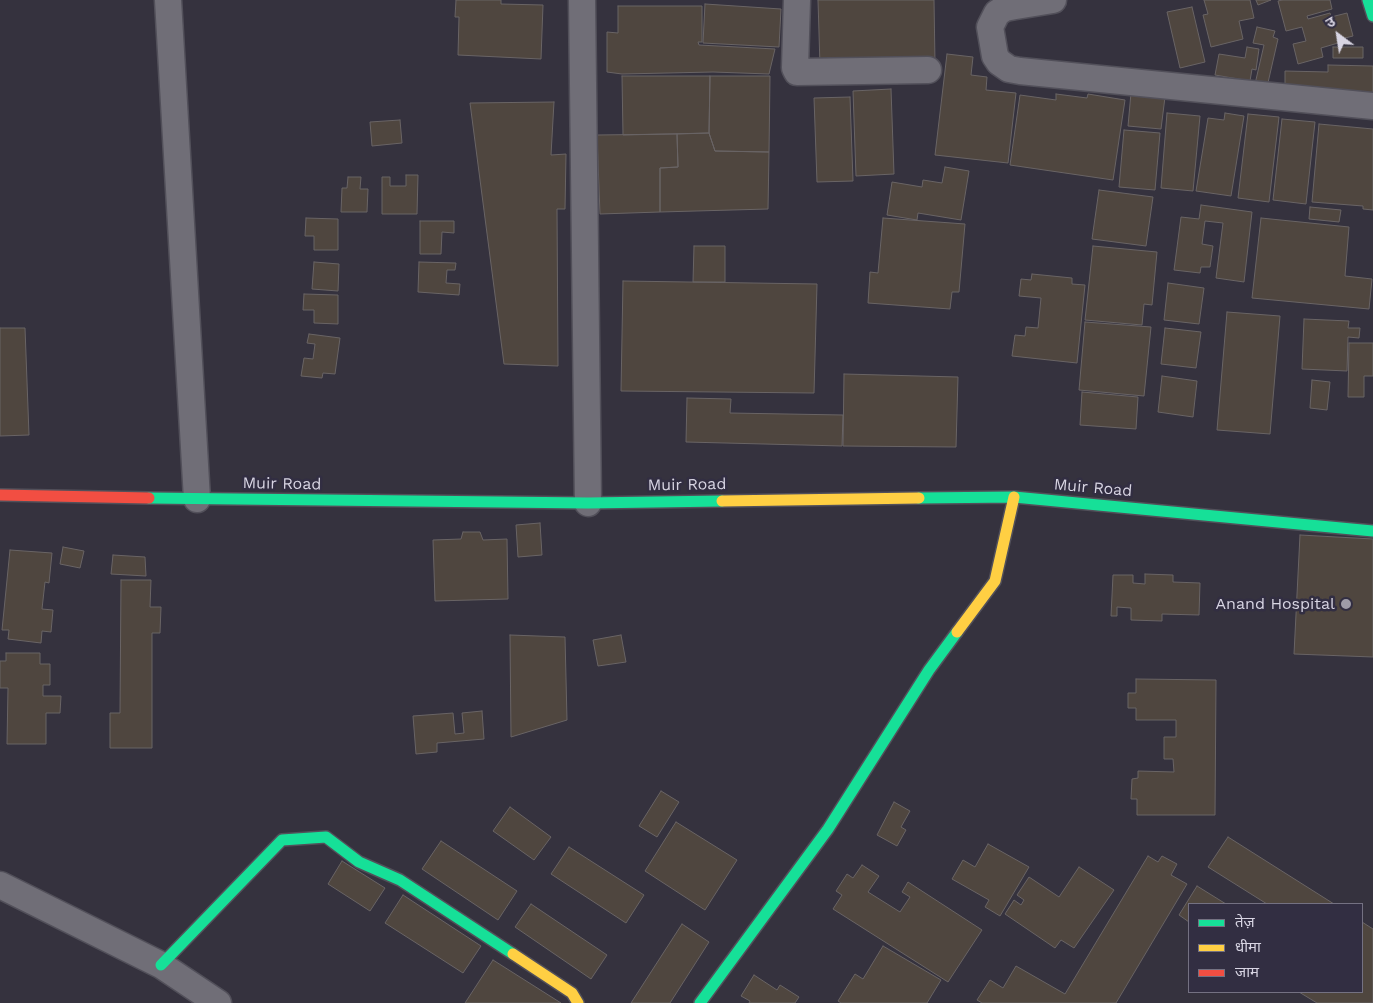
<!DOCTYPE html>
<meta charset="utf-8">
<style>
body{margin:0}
#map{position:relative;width:1373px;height:1003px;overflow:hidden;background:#35323e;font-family:"Work Sans","Noto Sans Devanagari",sans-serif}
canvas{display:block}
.legend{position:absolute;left:1188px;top:903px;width:175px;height:90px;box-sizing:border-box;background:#322e42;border:1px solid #747182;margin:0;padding:6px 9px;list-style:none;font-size:15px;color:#d8d5e3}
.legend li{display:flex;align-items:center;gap:10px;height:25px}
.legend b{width:25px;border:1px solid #747182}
.north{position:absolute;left:1313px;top:10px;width:50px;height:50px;-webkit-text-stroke:4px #322e42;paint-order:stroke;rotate:329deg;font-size:14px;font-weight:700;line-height:20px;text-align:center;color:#d8d5e3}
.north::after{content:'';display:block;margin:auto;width:18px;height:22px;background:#d8d5e3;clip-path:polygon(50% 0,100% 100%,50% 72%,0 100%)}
</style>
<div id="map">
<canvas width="1373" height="1003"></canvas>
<ul class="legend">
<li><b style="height:6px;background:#16e098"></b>तेज़</li>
<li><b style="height:6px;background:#ffcf43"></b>धीमा</li>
<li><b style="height:6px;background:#f24e42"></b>जाम</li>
</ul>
<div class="north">उ</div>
</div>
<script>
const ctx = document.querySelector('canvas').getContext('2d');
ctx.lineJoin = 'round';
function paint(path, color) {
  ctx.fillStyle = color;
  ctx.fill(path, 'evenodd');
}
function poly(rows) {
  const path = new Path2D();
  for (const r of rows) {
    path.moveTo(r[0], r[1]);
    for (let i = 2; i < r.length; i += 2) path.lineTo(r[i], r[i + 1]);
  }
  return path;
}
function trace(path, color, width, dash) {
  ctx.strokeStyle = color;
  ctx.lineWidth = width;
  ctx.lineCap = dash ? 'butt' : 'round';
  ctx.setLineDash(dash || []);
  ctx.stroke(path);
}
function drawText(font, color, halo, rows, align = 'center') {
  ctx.font = font + ' "Work Sans",sans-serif';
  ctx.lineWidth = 5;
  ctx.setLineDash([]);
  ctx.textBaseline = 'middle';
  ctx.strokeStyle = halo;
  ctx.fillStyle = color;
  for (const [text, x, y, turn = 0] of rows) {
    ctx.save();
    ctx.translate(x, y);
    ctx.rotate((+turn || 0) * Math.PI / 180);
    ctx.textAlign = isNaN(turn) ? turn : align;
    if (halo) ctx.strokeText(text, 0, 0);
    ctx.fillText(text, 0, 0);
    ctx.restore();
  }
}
const building = poly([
 [456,0,501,0,501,4,543,5,541,59,458,55,459,17,455,17,456,0],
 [818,0,934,0,935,64,820,66,818,0],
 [1204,0,1250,0,1254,18,1239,21,1243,39,1211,47,1203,15,1208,14,1204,0],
 [1256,0,1271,0,1258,5,1256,0],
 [1282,0,1330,0,1332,9,1307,16,1308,19,1330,13,1331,17,1347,13,1353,36,1337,40,1338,43,1321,48,1323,57,1298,64,1293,44,1306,41,1302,27,1286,31,1278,1,1282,0],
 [705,4,781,9,779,47,703,43,705,4],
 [618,6,702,6,702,42,698,42,699,45,775,49,769,74,713,72,622,74,607,72,607,32,618,33,618,6],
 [1192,7,1205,62,1180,68,1167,12,1192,7],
 [1257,27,1275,31,1273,37,1278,39,1267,87,1255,84,1264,45,1253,43,1257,27],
 [1247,47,1259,49,1256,70,1252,69,1250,81,1215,75,1219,54,1245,58,1247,47],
 [1333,47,1363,47,1363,58,1333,58,1333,47],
 [947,54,973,57,971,75,987,77,986,90,1016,93,1008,163,935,155,947,54],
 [1328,65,1373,66,1373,95,1285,91,1285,71,1328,72,1328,65],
 [622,76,710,76,709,133,623,135,622,76],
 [710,76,770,76,769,152,715,151,709,133,710,76],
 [891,89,894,174,856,176,853,91,891,89],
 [1131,93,1165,97,1161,129,1128,126,1131,93],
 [1056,94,1087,98,1088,94,1125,100,1113,180,1010,165,1020,95,1056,100,1056,94],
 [850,97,853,181,817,182,814,98,850,97],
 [554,102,551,155,566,154,565,209,557,209,558,366,504,364,470,103,554,102],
 [1167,113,1200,116,1193,191,1161,188,1167,113],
 [1225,113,1244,116,1231,196,1196,191,1208,118,1224,120,1225,113],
 [1248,114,1279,117,1269,202,1238,198,1248,114],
 [1282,119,1315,122,1306,204,1273,200,1282,119],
 [400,120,402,143,372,146,370,122,400,120],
 [1319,124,1373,129,1373,210,1363,209,1363,206,1312,202,1319,124],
 [1124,130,1160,133,1155,190,1119,187,1124,130],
 [709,133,715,151,769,152,768,209,660,212,660,168,678,167,677,134,709,133],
 [677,134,678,167,660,168,660,212,600,214,597,135,677,134],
 [945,167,969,171,961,220,918,213,917,220,887,215,892,182,922,187,923,180,942,183,945,167],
 [406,175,418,175,417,214,382,214,382,177,390,177,390,186,406,186,406,175],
 [348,177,361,177,360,189,368,189,367,212,341,212,342,188,347,188,348,177],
 [1099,190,1153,197,1146,246,1092,239,1099,190],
 [1201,205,1252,212,1244,282,1216,278,1223,223,1205,221,1202,244,1213,246,1210,267,1201,267,1200,273,1174,270,1181,217,1199,219,1201,205],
 [1310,207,1341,210,1339,222,1309,219,1310,207],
 [306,218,338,219,338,250,314,250,314,236,305,236,306,218],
 [883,218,965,224,959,292,952,292,950,309,868,303,870,272,878,273,883,218],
 [1261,218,1349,227,1345,276,1372,279,1369,309,1252,298,1261,218],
 [420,221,454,221,454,233,442,232,441,254,420,254,420,221],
 [694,246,725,246,725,282,693,282,694,246],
 [1093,246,1157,252,1152,305,1144,304,1142,325,1085,320,1093,246],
 [314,262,339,264,338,291,312,289,314,262],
 [419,262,456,263,455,270,447,270,446,283,460,284,459,295,418,292,419,262],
 [1032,274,1072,278,1072,284,1085,285,1077,363,1012,356,1015,335,1025,336,1026,327,1038,328,1041,298,1019,296,1021,279,1031,280,1032,274],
 [623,281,817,284,814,393,621,391,623,281],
 [1168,283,1204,288,1199,324,1164,320,1168,283],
 [304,294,338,295,338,324,314,323,314,310,303,310,304,294],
 [1227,312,1280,316,1270,434,1217,430,1227,312],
 [1304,319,1349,321,1348,328,1360,328,1359,338,1348,337,1347,371,1302,369,1304,319],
 [1085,322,1151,327,1144,396,1079,390,1085,322],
 [0,328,25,328,29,435,0,436,0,328],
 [1165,328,1201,332,1196,368,1161,364,1165,328],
 [309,334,340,338,335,374,323,373,322,378,301,376,304,358,313,359,315,344,307,343,309,334],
 [1349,343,1373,343,1373,376,1364,376,1364,397,1348,397,1349,343],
 [844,374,958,377,956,447,843,446,844,374],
 [1162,376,1197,381,1193,417,1158,412,1162,376],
 [1312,380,1330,382,1327,410,1310,408,1312,380],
 [1082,392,1138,397,1136,429,1080,425,1082,392],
 [687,398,731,399,730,413,843,415,842,446,686,442,687,398],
 [540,523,542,555,518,557,516,525,540,523],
 [463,532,480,532,483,540,507,539,508,599,435,601,433,540,461,539,463,532],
 [1300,535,1373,539,1373,657,1294,654,1300,535],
 [63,547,84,551,80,568,60,564,63,547],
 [10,550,52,553,49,583,45,582,42,609,53,610,51,632,42,631,41,643,8,639,9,630,2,630,10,550],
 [113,555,145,557,146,576,111,574,113,555],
 [1145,574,1173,575,1173,582,1200,583,1199,615,1162,614,1162,621,1131,620,1131,608,1117,607,1117,616,1111,616,1113,575,1133,575,1133,583,1145,584,1145,574],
 [121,580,151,580,150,607,161,607,160,633,152,633,152,748,110,748,110,713,120,713,121,580],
 [510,635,565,637,567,720,511,737,510,635],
 [621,635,626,662,598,666,593,640,621,635],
 [6,653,40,653,40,664,50,664,50,685,43,685,43,696,61,696,60,713,46,713,46,744,7,744,8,688,0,688,0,661,6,661,6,653],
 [1136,679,1216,680,1215,815,1137,815,1137,799,1131,799,1132,779,1138,778,1138,771,1174,772,1173,759,1164,759,1164,737,1176,737,1176,720,1136,720,1136,708,1128,708,1128,693,1136,693,1136,679],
 [482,711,484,739,437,743,437,752,416,754,413,716,453,713,455,734,464,733,462,713,482,711],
 [661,791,679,802,657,837,639,826,661,791],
 [894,802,910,811,901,827,906,830,897,846,877,835,894,802],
 [510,807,551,837,534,860,493,831,510,807],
 [676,822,737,860,705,910,645,871,676,822],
 [1228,837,1334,904,1267,904,1208,867,1228,837],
 [441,841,517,891,498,920,422,869,441,841],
 [988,844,1029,867,1000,916,985,907,989,900,952,879,963,860,975,867,988,844],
 [569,847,644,895,626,923,551,874,569,847],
 [1148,856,1158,862,1162,856,1177,864,1171,875,1187,884,1116,1003,982,1003,977,1000,990,980,1003,988,1016,966,1065,994,1148,856],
 [342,861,385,888,370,911,328,884,342,861],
 [862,865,879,876,868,892,900,912,910,897,902,892,908,882,982,930,948,982,833,909,842,895,836,891,847,874,853,878,862,865],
 [1079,867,1114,890,1074,948,1061,940,1055,948,1005,914,1014,900,1021,905,1024,900,1017,895,1029,877,1059,897,1079,867],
 [1197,886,1226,904,1189,904,1189,922,1179,915,1197,886],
 [403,895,481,946,463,973,385,923,403,895],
 [531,904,607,955,591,979,515,927,531,904],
 [1362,922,1373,929,1373,1003,1317,1003,1299,992,1362,992,1362,922],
 [682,924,709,942,670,1003,631,1003,682,924],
 [883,946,941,980,927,1003,841,1003,838,1001,855,974,863,979,883,946],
 [493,960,561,1003,465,1003,493,960],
 [754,975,777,990,780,985,799,997,795,1003,749,1003,750,1001,741,996,754,975]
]);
const street = poly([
 [168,0,197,499],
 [582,0,588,503],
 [797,0,795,68,797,72,928,70],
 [1053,0,1016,6,1005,8,997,13,990,27,995,56,999,62,1009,69,1020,71,1373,106],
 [0,885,161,965,218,1003]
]);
const fast = poly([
 [1368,0,1373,16],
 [149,498,588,503,722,501],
 [919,498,1014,497,1373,531],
 [161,965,282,840,326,837,359,862,400,880,513,954],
 [700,1003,828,829,929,670,957,632]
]);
const slow = poly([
 [722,501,919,498],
 [957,632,995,581,1014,497],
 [513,954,572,993,578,1003]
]);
const jam = poly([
 [0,495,149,498]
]);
const markers = [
 [1346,604,6,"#9f9ca9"]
];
const streetNames = [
 ["Muir Road",282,484,1],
 ["Muir Road",687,485,-1],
 ["Muir Road",1093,488,5]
];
const poiNames = [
 ["Anand Hospital",1335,604]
];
paint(building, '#4f463f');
trace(building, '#696465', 1);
trace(street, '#52505a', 29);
trace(fast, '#52505a', 14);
trace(slow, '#52505a', 14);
trace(jam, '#52505a', 14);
trace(street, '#706e77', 26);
trace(fast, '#16e098', 11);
trace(slow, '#ffcf43', 11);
trace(jam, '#f24e42', 11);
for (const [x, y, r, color] of markers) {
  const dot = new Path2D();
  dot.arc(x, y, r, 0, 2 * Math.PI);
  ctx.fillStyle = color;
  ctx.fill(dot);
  trace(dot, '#322e42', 2);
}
drawText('16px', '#d8d5e3', '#322e42', streetNames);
drawText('16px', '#d8d5e3', '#322e42', poiNames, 'right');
</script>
